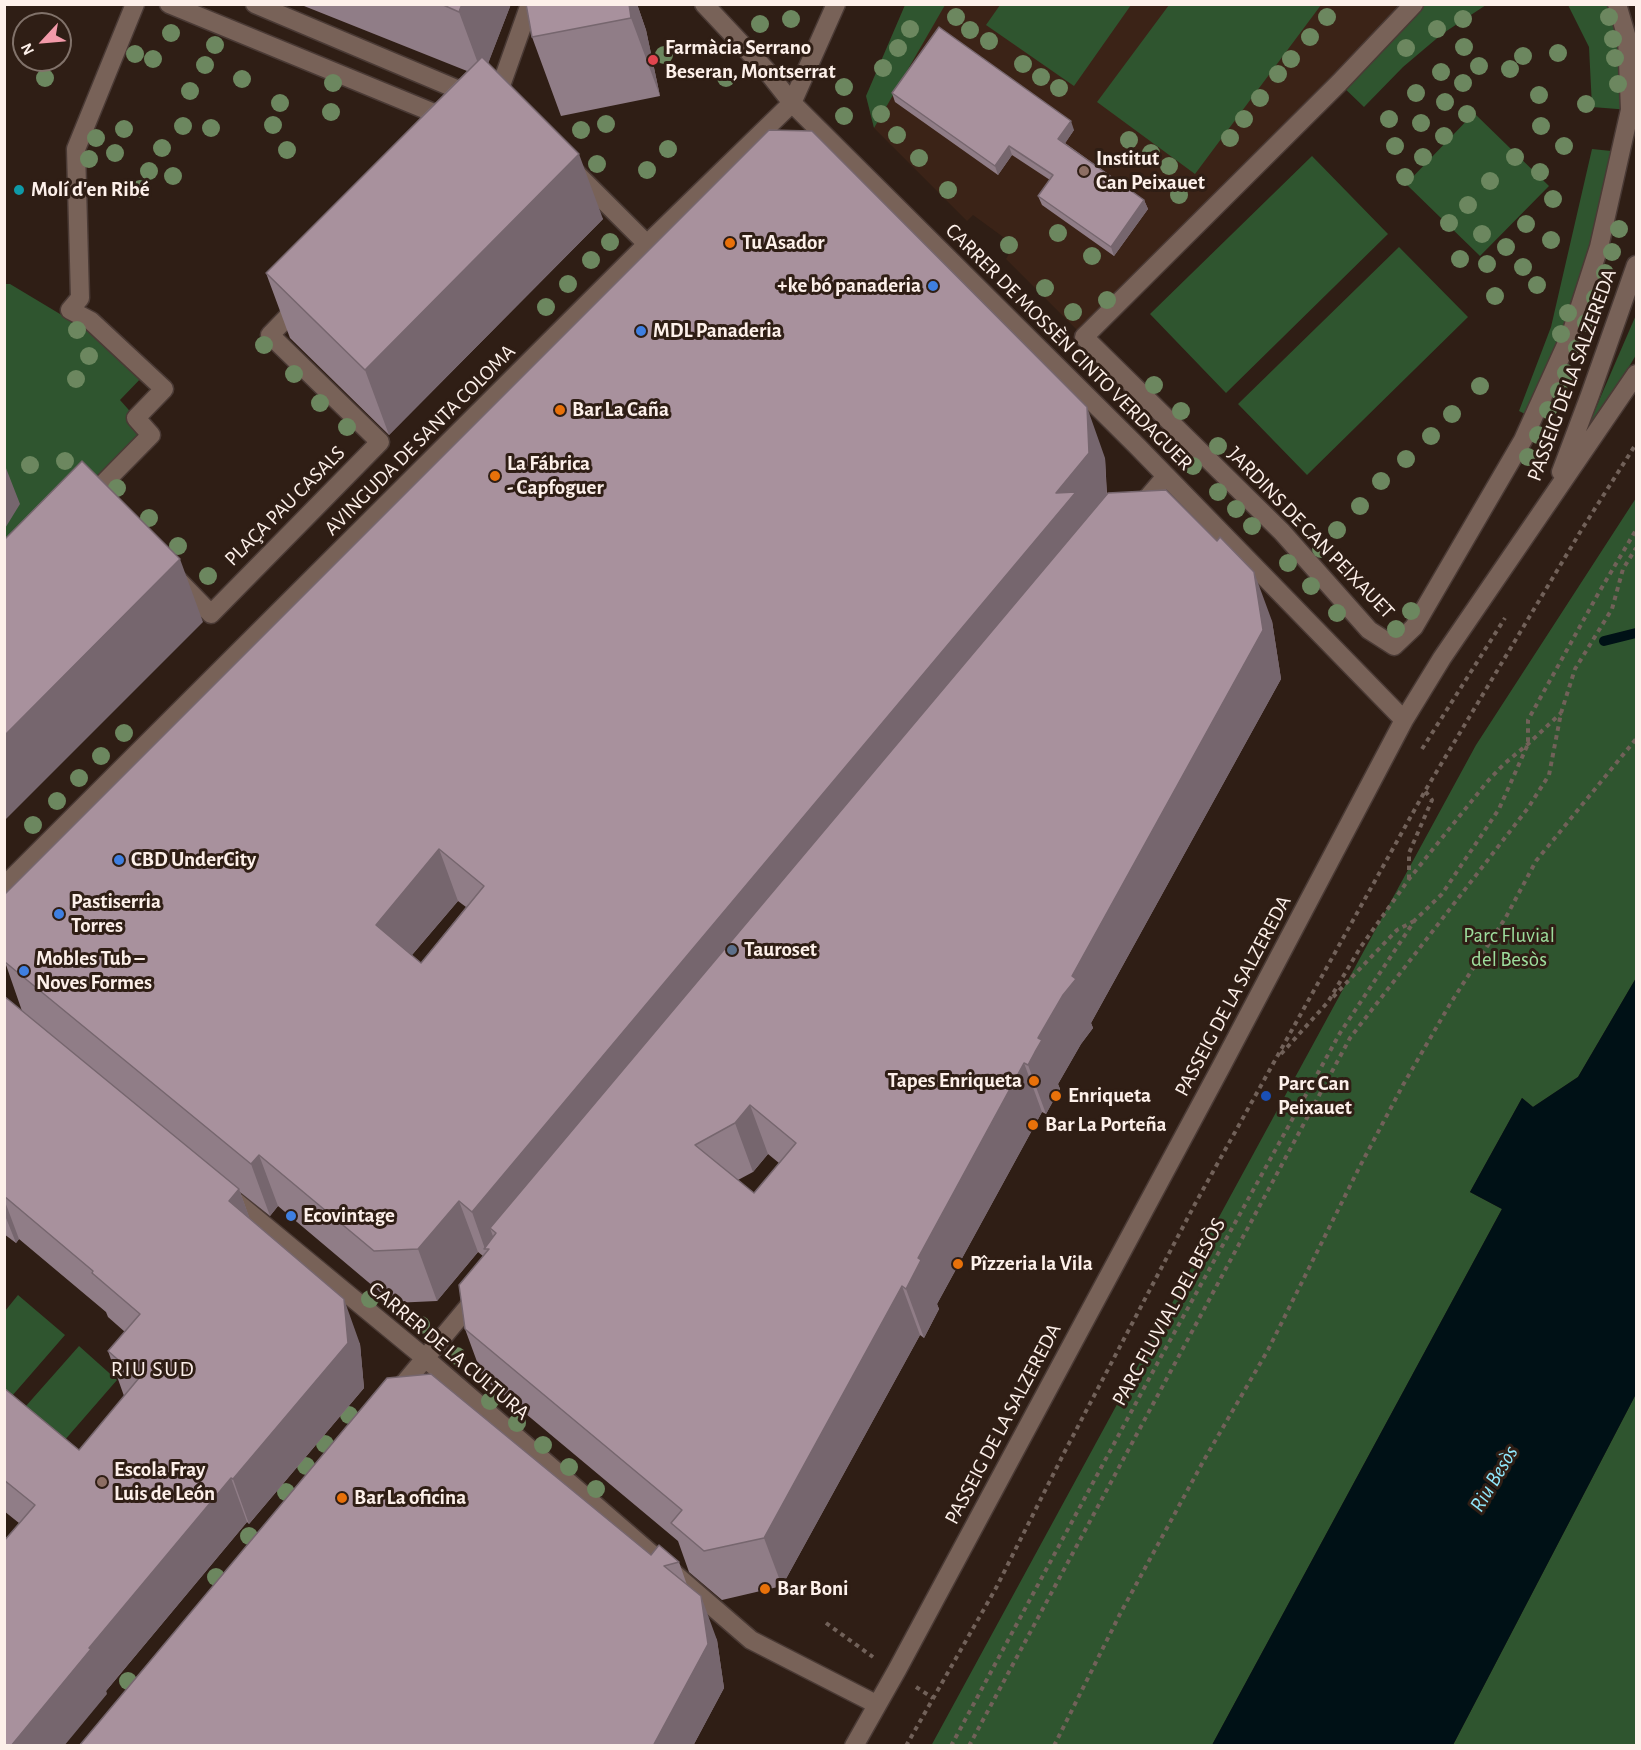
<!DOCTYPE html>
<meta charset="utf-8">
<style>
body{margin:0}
#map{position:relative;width:1641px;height:1750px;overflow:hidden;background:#2f1e15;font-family:"Alegreya Sans",sans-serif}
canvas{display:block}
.frame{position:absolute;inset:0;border:6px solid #fdf0ea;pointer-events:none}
.north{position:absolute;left:12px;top:12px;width:60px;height:60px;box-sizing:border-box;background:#2f1e15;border:2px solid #81726a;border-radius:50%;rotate:244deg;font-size:16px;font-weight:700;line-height:24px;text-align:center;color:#fdf0ea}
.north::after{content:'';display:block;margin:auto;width:21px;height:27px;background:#f39aa9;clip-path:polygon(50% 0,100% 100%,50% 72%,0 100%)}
</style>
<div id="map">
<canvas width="1641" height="1750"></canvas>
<div class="frame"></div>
<div class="north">N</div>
</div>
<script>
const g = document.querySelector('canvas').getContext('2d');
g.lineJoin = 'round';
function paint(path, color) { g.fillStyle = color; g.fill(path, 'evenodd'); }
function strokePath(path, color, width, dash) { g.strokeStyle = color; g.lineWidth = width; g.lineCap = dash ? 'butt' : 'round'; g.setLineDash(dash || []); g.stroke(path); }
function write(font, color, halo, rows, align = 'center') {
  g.font = font + ' "Alegreya Sans",sans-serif'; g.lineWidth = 6; g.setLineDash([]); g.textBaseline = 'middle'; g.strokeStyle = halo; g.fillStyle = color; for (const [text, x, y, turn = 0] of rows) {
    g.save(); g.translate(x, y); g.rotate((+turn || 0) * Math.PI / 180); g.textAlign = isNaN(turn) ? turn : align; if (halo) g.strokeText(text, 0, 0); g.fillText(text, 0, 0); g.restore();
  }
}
const built = new Path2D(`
 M905,5H1414L1084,337L1006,259L1014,245L973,215L967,221L874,128L866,96Z`);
const green = new Path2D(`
 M905,5H945L874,128L866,96Z
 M1000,5V4L1131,5L1074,86L986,25Z
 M1169,5H1321L1195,174L1097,102Z
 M1414,5H1486L1442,34L1403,67L1364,107L1339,83Z
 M1568,5H1617L1630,110L1592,107L1589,47Z
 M1474,113L1549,186L1480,256L1406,184Z
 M1592,149L1621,152L1599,247L1533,418L1519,411L1551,327Z
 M1312,156L1388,234L1226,393L1150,314Z
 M1399,247L1468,317L1307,475L1238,404Z
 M4,284H10L65,317L70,310L146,373L120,400L151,435L5,581Z
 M1636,315V355L1595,424L1591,419Z
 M1636,498V978L1578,1077L1533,1107L1522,1098L1470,1192L1502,1209L1212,1745L931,1746L1476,745Z
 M18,1295L65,1335L5,1404V1311Z
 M79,1346L117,1380L57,1449L18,1415Z
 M1636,1394V1745H1453Z`);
const water = new Path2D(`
 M1636,978V1394L1453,1745H1212L1502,1209L1470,1192L1522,1098L1533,1107L1578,1077Z`);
const stream = new Path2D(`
 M1604,641L1636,633`);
const path = new Path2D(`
 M1422,749L1505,618
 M1409,879V853L1432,800L1425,791
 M1333,997L1397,930L1414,921
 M1281,1054L1328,1002L1360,948L1409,879L1487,782L1504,764L1528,744L1561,713
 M826,1623L873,1657
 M916,1687L933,1698
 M906,1746L996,1588L1065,1451L1195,1204L1425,791L1582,529L1636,444
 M951,1746L1157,1364L1340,1033L1415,920L1442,894L1499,809L1528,744V720L1598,594L1636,530
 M969,1746L1350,1038L1528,808L1549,775L1561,713L1575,669L1612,609L1623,569L1636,548
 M1054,1746L1120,1614L1204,1460L1268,1350L1359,1168L1403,1085L1450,1004L1506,917L1536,861L1636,739`);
const minor = new Path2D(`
 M169,4L451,120
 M255,4L473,96
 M704,4L766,70L792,103L1137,446L1404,720
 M1414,4L1339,83L1084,337L1282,532L1369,630L1394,646L1414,627L1523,440L1571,334L1599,247L1630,110L1627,38L1617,4
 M498,94L530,4
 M576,173L647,244
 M1561,472L1590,395L1636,265
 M96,499L92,495L151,435L136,418L164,389L91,321L70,310L80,298L76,149L135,4
 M1138,509L1166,476
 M178,580L211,614L380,442L270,335L300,304
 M4,886L647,244L792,103L836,4
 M229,1196L425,1358L751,1640L876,1704
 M396,1393L478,1295
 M854,1746L897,1670L1221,1067L1404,720L1442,658L1636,374`);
const trees = [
 [956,17],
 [1327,17],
 [1609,17],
 [791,19],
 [1463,19],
 [760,24],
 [910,29],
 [1437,29],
 [970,30],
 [171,33],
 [1310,37],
 [1613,39],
 [989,41],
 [215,45],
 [1464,47],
 [898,48],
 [1406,48],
 [1558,53],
 [135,54],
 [664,55],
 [1523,56],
 [1615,58],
 [153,59],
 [1291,59],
 [1023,64],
 [205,65],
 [1479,66],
 [883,68],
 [1510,69],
 [1441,72],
 [1278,74],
 [1041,77],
 [45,78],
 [726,78],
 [242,79],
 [333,83],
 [1463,83],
 [1618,84],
 [844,87],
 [1059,88],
 [190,91],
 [1416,93],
 [1539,95],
 [1260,98],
 [1445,102],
 [280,103],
 [1586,104],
 [331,112],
 [881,114],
 [1467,114],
 [844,116],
 [1244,119],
 [1389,119],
 [1421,123],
 [606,124],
 [273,125],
 [183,126],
 [1541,126],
 [211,128],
 [124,129],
 [581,130],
 [897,135],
 [1444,136],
 [96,138],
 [1230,138],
 [1129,140],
 [1395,146],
 [1564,146],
 [162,148],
 [668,149],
 [287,150],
 [115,153],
 [1151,153],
 [1423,157],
 [1515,157],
 [919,158],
 [89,159],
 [597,164],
 [1169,166],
 [647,170],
 [149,171],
 [1540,172],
 [173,176],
 [1405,177],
 [1490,181],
 [140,189],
 [948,190],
 [1179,195],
 [1553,199],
 [1468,205],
 [1449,223],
 [1526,224],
 [1619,229],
 [1058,233],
 [1482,234],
 [1551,240],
 [610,242],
 [1009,245],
 [1506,247],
 [1612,252],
 [1092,256],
 [1460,259],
 [591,260],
 [1487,264],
 [1523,267],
 [1605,273],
 [568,284],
 [1537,285],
 [1045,288],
 [1495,296],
 [1595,298],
 [1107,300],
 [546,307],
 [1073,312],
 [1568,313],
 [1586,323],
 [77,330],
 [1561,334],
 [264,345],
 [1577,348],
 [89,356],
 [1566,373],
 [294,374],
 [76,379],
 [1154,385],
 [1480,386],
 [1559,391],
 [320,403],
 [1548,410],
 [1181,411],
 [1452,414],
 [347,427],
 [1538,435],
 [1431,436],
 [1218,446],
 [1528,457],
 [1406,459],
 [65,461],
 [30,465],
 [1193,466],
 [1381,481],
 [117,488],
 [1218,492],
 [1360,506],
 [1236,509],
 [149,518],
 [1252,526],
 [1337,530],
 [178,546],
 [1321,549],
 [1288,563],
 [208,576],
 [1311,586],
 [1411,611],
 [1337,613],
 [1396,629],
 [124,733],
 [101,756],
 [79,778],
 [57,801],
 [33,825],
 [370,1299],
 [421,1325],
 [457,1356],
 [490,1401],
 [349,1415],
 [517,1423],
 [325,1444],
 [543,1445],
 [306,1466],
 [569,1467],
 [596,1489],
 [286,1492],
 [249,1536],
 [216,1577],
 [128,1681]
];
const wall = new Path2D(`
 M299,4H511L488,63L603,219L389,435L290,338L266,273L467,71Z
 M526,4H637L646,30L660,96L561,116L532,37Z
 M892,93L1074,130L1065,143L1144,200L1148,209L1114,256L1042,205L1038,196L1050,180L1012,155L998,175L895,102Z
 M1105,458L1107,494L1272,621L1281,679L1091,1023L1093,1028L1081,1044L1058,1084L1060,1089L1053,1101L1046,1114L1042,1112L937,1304L939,1309L924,1338L920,1335L782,1586L722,1600L689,1572L678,1541L483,1378L465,1329L483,1256L478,1252L437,1301L393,1303L278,1206L270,1216L240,1192L250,1220L360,1344L364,1388L249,1524L247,1522L106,1691L107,1694L19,1523L4,1511V1388L79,1450L124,1396L108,1351L125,1332L108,1317L106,1312L19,1239L16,1243L4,1234V996L22,1011L5,962ZM458,901L466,907L421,963L412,955ZM768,1154L779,1163L754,1193L738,1180L753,1172Z
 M651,1555L679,1562L687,1585L717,1640L724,1688L693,1746H79Z`);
const shadedWall = new Path2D(`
 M462,4H511L483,77L459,12Z
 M629,4H637L646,30L660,96L631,18Z
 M1071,121L1074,130L1062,148L1058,139Z
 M1009,146L1012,155L998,175L995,166Z
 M579,154L603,219L389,435L365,370Z
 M1144,200L1148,209L1114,256L1111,247Z
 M1087,407L1105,458L1107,504L496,1233L490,1228L499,1253L489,1249H485L472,1212L1056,493Z
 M4,463L20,504L4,530Z
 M180,559L203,622L4,821V736Z
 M1254,572L1272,621L1281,679L1091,1023L1093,1028L1081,1044L1058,1084L1060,1089L1046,1114L1028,1065L1038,1038L1072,976Z
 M439,849L458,901L394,976L376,925Z
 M1024,1063L1042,1112L937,1304L939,1309L924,1338L906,1289L918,1258Z
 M750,1105L768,1154L753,1172L735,1123Z
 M259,1155L278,1206L270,1216L251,1164Z
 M239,1189L255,1233L229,1201Z
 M4,1199L19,1239L16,1243L4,1213Z
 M459,1201L478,1252L437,1301L418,1249Z
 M902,1286L920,1335L782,1586L764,1538Z
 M344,1299L360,1344L364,1388L249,1524L233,1479Z
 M231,1478L247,1522L106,1691L107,1694L64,1746H10L89,1648Z
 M701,1596L717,1640L724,1688L693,1746H653Z`);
const building = new Path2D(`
 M441,4H462L459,12Z
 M526,4H629L631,18L532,37Z
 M939,27L1071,121L1058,139L1144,200L1111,247L1038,196L1053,175L1009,146L995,166L892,93Z
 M482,57L579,154L365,370L266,273Z
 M769,130L812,131L1087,407L1089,453L1056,493L1076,492L472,1212L459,1201L418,1249L374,1251L259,1155L251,1164L5,962L4,895ZM439,849L484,886L421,963L376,925Z
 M82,461L180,559L4,736V540Z
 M1166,490L1217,541L1220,537L1254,572L1263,630L1072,976L1076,979L1063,995L1038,1038L1042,1040L1035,1052L1028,1065L1024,1063L918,1258L921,1260L906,1289L902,1286L764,1538L704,1551L671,1523L682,1510L465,1329L459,1285L489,1249H484L496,1233L490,1228L1108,493ZM750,1105L796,1143L754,1193L695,1145L735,1123Z
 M4,996L239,1189L229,1201L344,1299L348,1343L233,1479L231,1478L89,1648L91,1649L11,1746H4V1541L35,1505L4,1480V1388L79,1450L139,1378L108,1351L140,1314L92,1273L93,1271L4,1196Z
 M431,1374L651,1555L659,1545L679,1562L664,1566L701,1596L708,1644L653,1746H79L387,1378Z`);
const markers = [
 [653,60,6,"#e0444e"],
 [1084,171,6,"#8d6e63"],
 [19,190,6,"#0f9aa8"],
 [730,243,6,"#e8710a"],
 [933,286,6,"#3f7fe0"],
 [641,331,6,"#3f7fe0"],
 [560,410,6,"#e8710a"],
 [495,476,6,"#e8710a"],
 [119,860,6,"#3f7fe0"],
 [59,914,6,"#3f7fe0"],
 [732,950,6,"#5c6f8a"],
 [24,971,6,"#3f7fe0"],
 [1034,1081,6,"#e8710a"],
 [1056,1096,6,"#e8710a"],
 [1266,1096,6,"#1a4fb4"],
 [1033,1125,6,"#e8710a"],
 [291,1216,6,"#3f7fe0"],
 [958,1264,6,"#e8710a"],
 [102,1482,6,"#8d6e63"],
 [342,1498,6,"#e8710a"],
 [765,1589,6,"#e8710a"]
];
const poiNames = [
 ["Farmàcia Serrano",665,48],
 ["Beseran, Montserrat",665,72],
 ["Institut",1096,159],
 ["Can Peixauet",1096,183],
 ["Molí d'en Ribé",31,190],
 ["Tu Asador",742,243],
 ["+ke bó panaderia",921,286,"right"],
 ["MDL Panaderia",653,331],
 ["Bar La Caña",572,410],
 ["La Fábrica",507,464],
 ["- Capfoguer",507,488],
 ["CBD UnderCity",131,860],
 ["Pastiserria",71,902],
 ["Torres",71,926],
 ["Tauroset",744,950],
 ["Mobles Tub –",36,959],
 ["Noves Formes",36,983],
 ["Tapes Enriqueta",1022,1081,"right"],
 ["Parc Can",1278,1084],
 ["Peixauet",1278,1108],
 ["Enriqueta",1068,1096],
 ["Bar La Porteña",1045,1125],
 ["Ecovintage",303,1216],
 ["Pîzzeria la Vila",970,1264],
 ["Escola Fray",114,1470],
 ["Luis de León",114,1494],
 ["Bar La oficina",354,1498],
 ["Bar Boni",777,1589]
];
const streetNames = [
 ["CARRER DE MOSSÈN CINTO VERDAGUER",1069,347,45],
 ["PASSEIG DE LA SALZEREDA",1572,375,-70],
 ["AVINGUDA DE SANTA COLOMA",420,440,-45],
 ["PLAÇA PAU CASALS",285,506,-45],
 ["JARDINS DE CAN PEIXAUET",1311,533,46],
 ["PASSEIG DE LA SALZEREDA",1233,996,-62],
 ["PARC FLUVIAL DEL BESÒS",1169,1312,-61],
 ["CARRER DE LA CULTURA",449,1351,40],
 ["PASSEIG DE LA SALZEREDA",1003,1424,-62]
];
const parkNames = [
 ["Parc Fluvial",1509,936],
 ["del Besòs",1509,960]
];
const neighbourhoodNames = [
 ["RIU SUD",153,1369]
];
const waterNames = [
 ["Riu Besòs",1494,1479,-59]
];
paint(built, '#3b2317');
paint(green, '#2f552f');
paint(water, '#001116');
strokePath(stream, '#001116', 10);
strokePath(minor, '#4a3a35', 21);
strokePath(path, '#716159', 4, [4.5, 4.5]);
strokePath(minor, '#786258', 18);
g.fillStyle = '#6c875f';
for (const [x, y] of trees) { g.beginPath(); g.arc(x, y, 9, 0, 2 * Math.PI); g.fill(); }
paint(wall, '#907d87');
paint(shadedWall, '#76666e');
paint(building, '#a8919d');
strokePath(building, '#76666e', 1.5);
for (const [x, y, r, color] of markers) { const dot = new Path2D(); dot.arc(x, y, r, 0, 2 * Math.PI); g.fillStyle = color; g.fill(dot); strokePath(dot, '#2f1e15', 2); }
write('bold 21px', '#fdf0ea', '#2f1e15', poiNames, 'left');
write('21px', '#fdf0ea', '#2f1e15', streetNames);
write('21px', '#9ddd9c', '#2f1e15', parkNames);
g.letterSpacing = '1.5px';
write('22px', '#fdf0ea', '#2f1e15', neighbourhoodNames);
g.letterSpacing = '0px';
write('italic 22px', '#90e6fa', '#2f1e15', waterNames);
</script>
